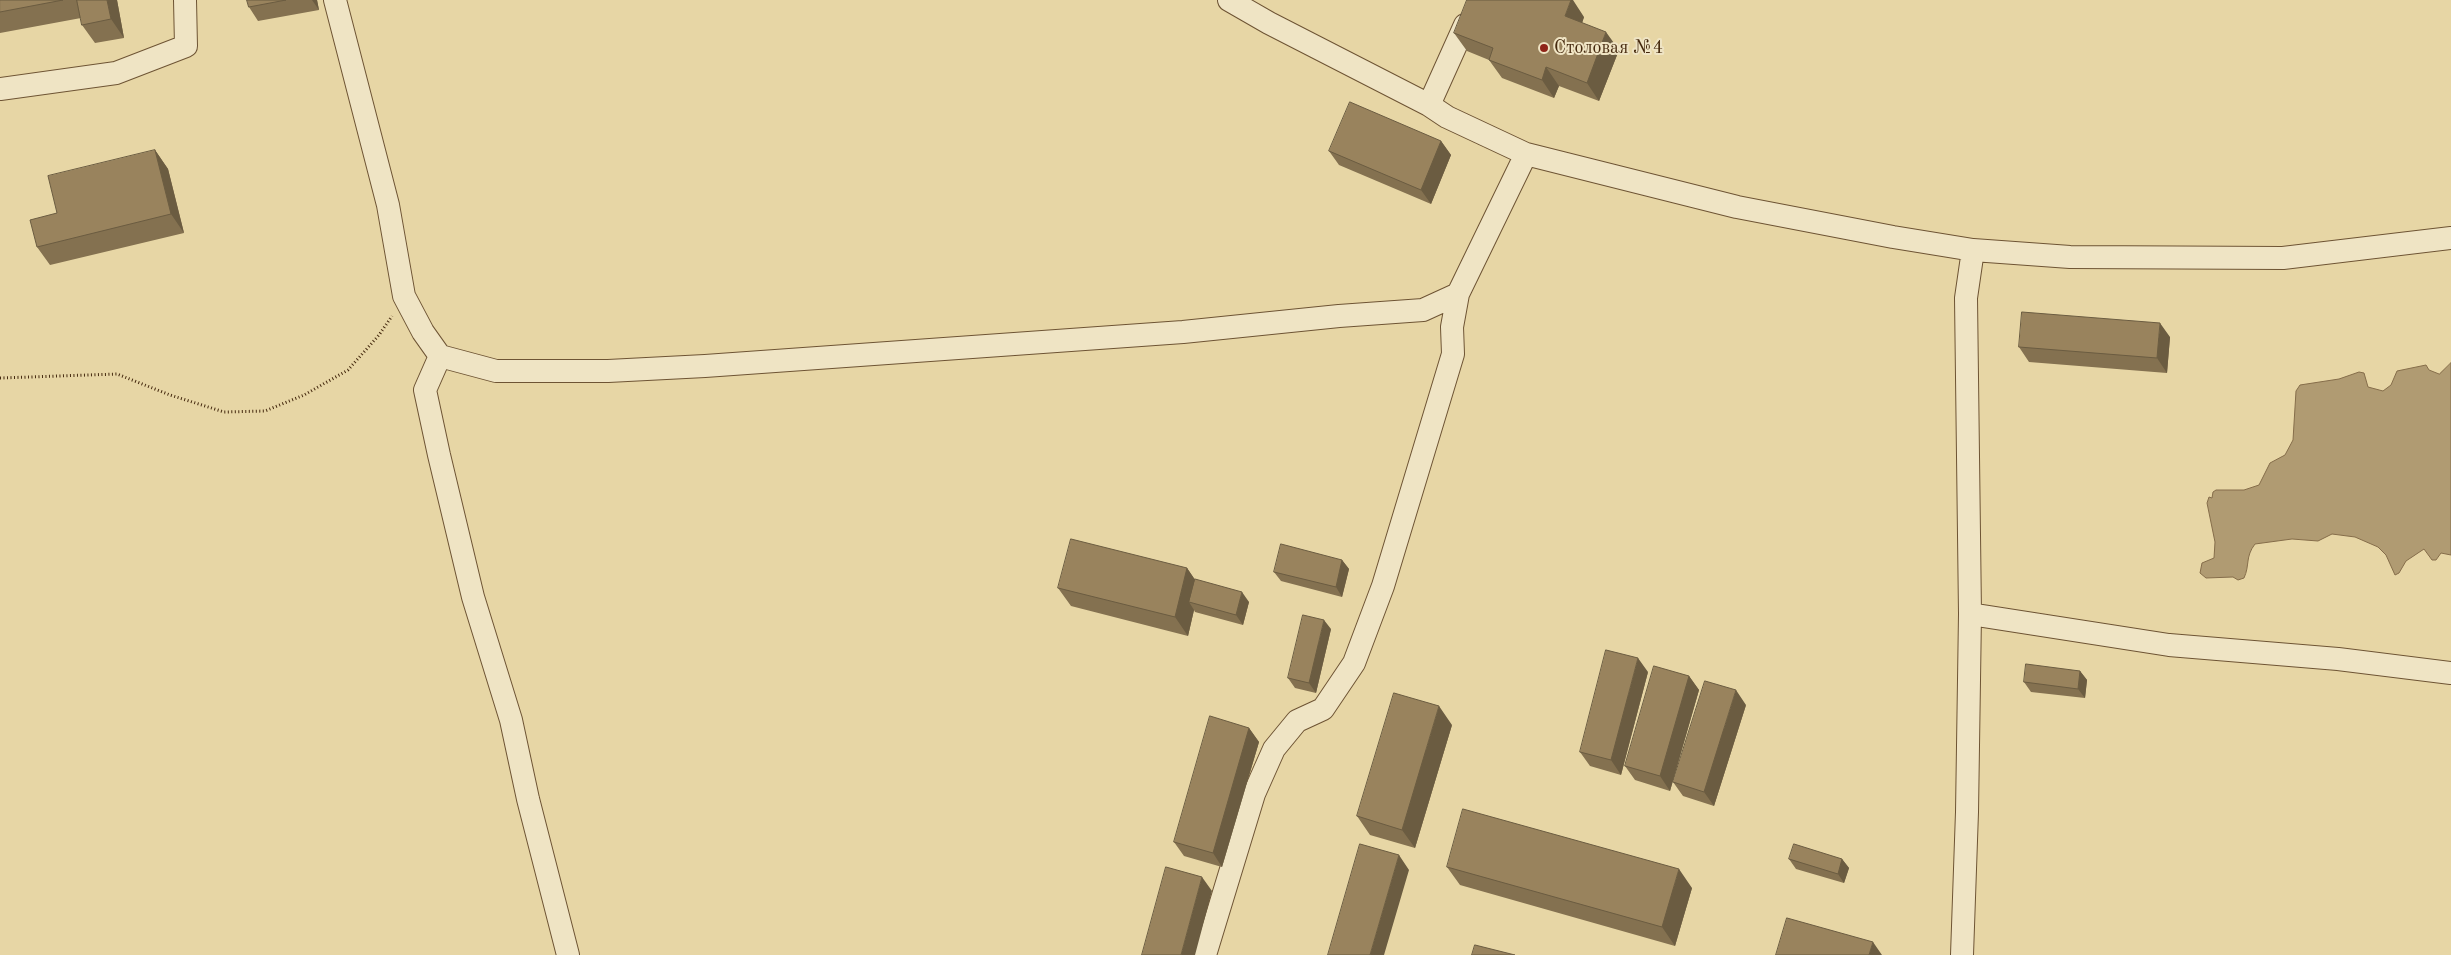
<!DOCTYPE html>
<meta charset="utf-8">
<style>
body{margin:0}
canvas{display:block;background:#e7d6a5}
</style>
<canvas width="2451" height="955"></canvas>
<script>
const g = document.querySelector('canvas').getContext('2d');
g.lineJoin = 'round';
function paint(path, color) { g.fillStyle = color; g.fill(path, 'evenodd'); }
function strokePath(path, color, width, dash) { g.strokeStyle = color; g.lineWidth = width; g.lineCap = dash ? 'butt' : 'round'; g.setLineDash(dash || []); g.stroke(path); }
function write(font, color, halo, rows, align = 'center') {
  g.font = font + ' "Old Standard TT",serif'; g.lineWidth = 4; g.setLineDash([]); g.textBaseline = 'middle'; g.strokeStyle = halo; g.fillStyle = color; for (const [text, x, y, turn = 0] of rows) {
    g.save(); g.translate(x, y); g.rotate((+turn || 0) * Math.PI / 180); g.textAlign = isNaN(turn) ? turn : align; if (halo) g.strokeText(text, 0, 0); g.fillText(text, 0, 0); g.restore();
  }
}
const water = new Path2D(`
 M2451,363V555L2441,553L2436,560H2432L2424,549L2406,561L2399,573L2395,575L2386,555L2378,547L2355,537L2332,534L2318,541L2292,539L2255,544C2245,557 2250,565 2244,578L2238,580L2233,577L2206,578L2200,573L2202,563L2214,558L2215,542L2207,503L2209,497L2212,498L2213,492L2216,490H2244L2259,485L2270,463L2285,455L2293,440L2296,391L2300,385L2339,379L2359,372L2364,373L2368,387L2383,391L2391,385L2397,371L2426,365L2429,370L2439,374Z`);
const path = new Path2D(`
 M0,378L117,374L170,395L224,412L265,411L304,395L348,370L379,335L392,316`);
const street = new Path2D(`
 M335,0L388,205L404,296L423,332L440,356L496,371H608L705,366L1183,332L1339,316L1423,310L1458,294
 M1229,0L1269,23L1429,105L1447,117L1526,154L1737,207L1893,237L1973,250L1966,298L1970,614L1967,812L1962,955
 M0,89L116,73L186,46L185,0
 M1429,105L1465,25
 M1973,250L2070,257L2283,258L2451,238
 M440,356L425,390L439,455L473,597L511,720L528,799L568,955
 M1970,614L2169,645L2338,659L2451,673
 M1205,955L1254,794L1274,749L1297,721L1323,709L1354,663L1383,586L1453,354L1452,327L1458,294L1526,154`);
const wall = new Path2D(`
 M0,0H117L124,38L95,43L82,25L81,18L0,33Z
 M247,0H317L319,10L258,21L249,7Z
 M1584,17L1582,23L1619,50L1599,101L1559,86L1554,98L1502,78L1489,60L1467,51L1454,33Z
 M1441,141L1451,155L1431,204L1339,165L1329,151Z
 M155,150L168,169L184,233L50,265L37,247L57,213Z
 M2170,337L2167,373L2029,362L2019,347Z
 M1342,560L1349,569L1342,597L1281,581L1274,572Z
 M1187,568L1195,580L1249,602L1243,625L1195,612L1194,610L1188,636L1071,606L1058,588Z
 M1331,629L1316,693L1295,688L1288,678Z
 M2080,671L2087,680L2085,698L2031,692L2024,682Z
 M1648,672L1621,775L1590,766L1580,752Z
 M1689,676L1699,690L1670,791L1635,780L1625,766Z
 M1746,705L1714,806L1683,796L1673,782Z
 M1452,725L1415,848L1370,835L1357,816Z
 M1249,728L1259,742L1222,867L1184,856L1174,842Z
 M1789,859H1842L1849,868L1844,883L1796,869Z
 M1447,867L1692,888L1675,946L1460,885Z`);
const shadedWall = new Path2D(`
 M107,0H117L124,38L111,19Z
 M312,0H317L319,10Z
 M1571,0H1573L1584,17L1578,35L1565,16Z
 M1606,32L1619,50L1599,101L1587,83Z
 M1546,67L1559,86L1554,98L1542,80Z
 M1441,141L1451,155L1431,204L1421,190Z
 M155,150L168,169L184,233L171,214Z
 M2160,323L2170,337L2167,373L2157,358Z
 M1342,560L1349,569L1342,597L1336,587Z
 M1187,568L1200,587L1189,602L1194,610L1188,636L1175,617Z
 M1242,592L1249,602L1243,625L1236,615Z
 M1324,620L1331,629L1316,693L1309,683Z
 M1638,658L1648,672L1621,775L1611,760Z
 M2080,671L2087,680L2085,698L2078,689Z
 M1689,676L1699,690L1670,791L1660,776Z
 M1736,690L1746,705L1714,806L1704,792Z
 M1439,706L1452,725L1415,848L1402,830Z
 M1249,728L1259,742L1222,867L1213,853Z
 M1399,855L1409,870L1384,955H1370Z
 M1842,859L1849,868L1844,883L1838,874Z
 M1679,869L1692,888L1675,946L1662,927Z
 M1202,877L1212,891L1195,955H1181Z
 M1873,942L1882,955H1869Z`);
const building = new Path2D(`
 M0,0H63L0,12Z
 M77,0H107L111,19L82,25Z
 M247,0H286L249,7Z
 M1467,0H1571L1565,16L1606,32L1587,83L1546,67L1542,80L1489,60L1493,48L1454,33Z
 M1350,102L1441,141L1421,190L1329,151Z
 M155,150L171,214L37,247L30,220L57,213L48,176Z
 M2022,312L2160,323L2157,358L2019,347Z
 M1071,539L1187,568L1175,617L1058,588Z
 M1281,544L1342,560L1336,587L1274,572Z
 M1195,579L1242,592L1236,615L1189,602Z
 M1303,615L1324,620L1309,683L1288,678Z
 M1606,650L1638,658L1611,760L1580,752Z
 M2026,664L2080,671L2078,689L2024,682Z
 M1654,666L1689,676L1660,776L1625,766Z
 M1705,681L1736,690L1704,792L1673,782Z
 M1394,693L1439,706L1402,830L1357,816Z
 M1210,716L1249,728L1213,853L1174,842Z
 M1463,809L1679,869L1662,927L1447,867Z
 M1360,844L1399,855L1370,955H1328Z
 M1794,844L1842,859L1838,874L1789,859Z
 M1166,867L1202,877L1181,955H1142Z
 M1787,918L1873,942L1869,955H1776Z
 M1475,945L1515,955H1472Z`);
const markers = [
 [1544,48,5,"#8f2418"]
];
const poiNames = [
 ["Столовая №4",1554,48]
];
paint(water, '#b09b72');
strokePath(water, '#856d4a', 1);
strokePath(street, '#6e5434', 24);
strokePath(path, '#45290e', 3, [1, 2.5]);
strokePath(street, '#efe4c4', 22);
paint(wall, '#847150');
paint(shadedWall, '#6b5c41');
paint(building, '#99835d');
strokePath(building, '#6b5c41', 1);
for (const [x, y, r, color] of markers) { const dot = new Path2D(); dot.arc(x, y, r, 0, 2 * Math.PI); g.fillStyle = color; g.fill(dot); strokePath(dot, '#efe4c4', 2); }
write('18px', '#45290e', '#efe4c4', poiNames, 'left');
</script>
